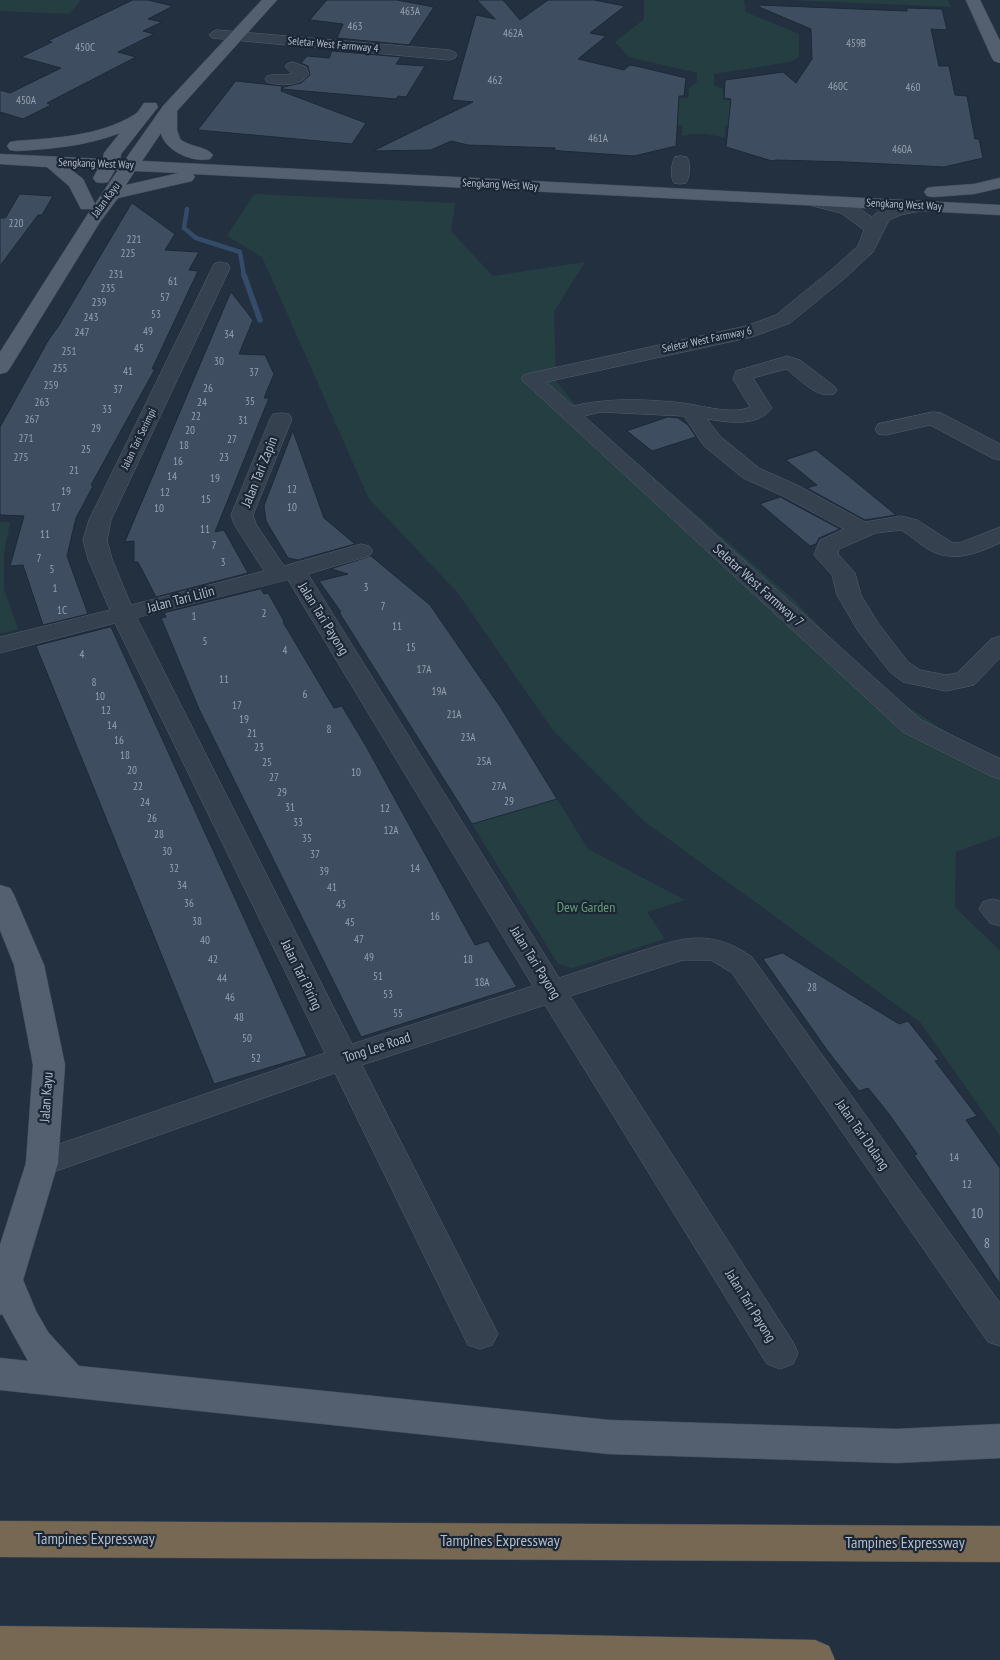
<!DOCTYPE html>
<style>
body{margin:0}
canvas{display:block;background:#223040}
</style>
<canvas width="1000" height="1660"></canvas>
<script>
const g = document.querySelector('canvas').getContext('2d');
g.lineJoin = 'round';
function paint(path, color) { g.fillStyle = color; g.fill(path, 'evenodd'); }
function strokePath(path, color, width, dash) { g.strokeStyle = color; g.lineWidth = width; g.lineCap = dash ? 'butt' : 'round'; g.setLineDash(dash || []); g.stroke(path); }
function write(font, color, halo, rows, align = 'center') {
  g.font = font + ' "PT Sans Narrow",sans-serif'; g.lineWidth = 4.5; g.setLineDash([]); g.textBaseline = 'middle'; g.strokeStyle = halo; g.fillStyle = color; for (const [text, x, y, turn = 0] of rows) {
    g.save(); g.translate(x, y); g.rotate((+turn || 0) * Math.PI / 180); g.textAlign = isNaN(turn) ? turn : align; if (halo) g.strokeText(text, 0, 0); g.fillText(text, 0, 0); g.restore();
  }
}
const green = new Path2D(`
 M0,0H81L70,14L0,11Z
 M644,0H744L746,12L799,34V57L790,62L714,74V85L723,89V100L843,104L809,129L725,126V138C711,134 696,132 682,136V125L562,120L574,94L688,98L689,88L697,82V73L629,57L615,42L644,19Z
 M788,0H948L951,7L931,6Z
 M254,194L455,203L451,231L493,276L585,262L554,312L556,381L586,418L793,599L872,680L895,698L960,741L1000,757V836L956,852L955,907L1000,951V1136L920,1022L645,822L552,729L457,592L369,499L262,257L227,236Z
 M0,522H10L4,554V589L18,629L0,634Z
 M557,799L588,849L685,900L647,912L665,939L573,968L558,964L472,824Z`);
const streamFar1 = new Path2D(`
 M187,209L184,228L196,238L240,252L244,276`);
const stream = new Path2D(`
 M244,275L260,320`);
const building = new Path2D(`
 M133,0H148L173,6L148,19L162,22L143,31L154,34L118,52L136,57L47,103L51,105L23,119L0,112V90L10,93L61,68L21,57L52,42L48,41Z
 M327,0H397L434,7L409,45L337,38L343,24L310,20Z
 M477,0H503L520,20L548,0H594L625,6L590,33L606,36L578,59L624,70L630,65L636,66L686,78L684,96H679L676,146L634,156L561,151L554,150L555,148L468,145L451,141L431,150L373,151L473,102L452,100L476,15L495,19Z
 M759,5L907,11V8L942,9L947,30L931,29L939,66H949L955,95L967,96L975,139H979L983,158L944,167L847,162L776,160L772,161L726,147L731,99L724,98L725,80L783,72L796,83L812,59L811,29L759,7Z
 M332,51L401,57L396,64L425,66L406,97L398,96L396,99L282,89L284,87L301,83L310,75L308,66L301,63L307,56L329,58Z
 M236,81L282,86L281,91L366,123L352,144L198,130Z
 M20,194L53,196L42,215H38L0,266V218H5Z
 M132,203L175,234L165,250L199,252L189,270L198,271L152,369H155L91,485L93,486L76,518L67,556L88,614L43,625L23,565L10,566L24,516L0,515V427L49,339L58,327Z
 M231,292L253,320L239,354L265,355L274,374L264,398H269L215,532L224,530L248,573L156,597L138,562H134V541L125,542Z
 M668,417L678,418L688,425L696,437L652,451L627,431Z
 M293,431L324,518L355,544L298,560L288,558L266,521L264,506Z
 M816,450L851,478L896,515L865,520L807,488L817,485L786,460Z
 M781,497L782,498L840,529L819,538L816,544L810,546L760,504Z
 M371,556L430,605L501,708L557,799L472,824L339,612H341L319,581L348,574L331,569Z
 M261,589L264,594L268,593L284,621L283,622L334,708L342,706L367,748L475,945L488,941L517,987L361,1037L199,709L161,618L166,617L164,613Z
 M111,627L228,883L307,1056L214,1084L36,646Z
 M783,953L899,1024L908,1021L939,1060L935,1061L977,1116L966,1120L1000,1168V1284L914,1155L917,1154L889,1114L868,1088L859,1091L827,1050L763,959Z`);
const minor = new Path2D(`
 M217,30L449,50L455,52L457,55L455,58L449,60L212,38L209,35L212,32Z
 M293,62L306,67L309,74C300,87 280,86 267,82L265,79L267,76C276,73 284,77 292,73L285,67L287,64Z
 M681,156L687,157C691,163 690,177 686,183L680,184L674,183C670,177 671,163 675,157Z
 M815,196L854,205L872,217C881,205 910,199 924,202L927,206L924,210L901,215L889,220L873,252L844,279L790,323L752,337L546,382L573,406C607,398 639,399 673,402C694,403 731,416 750,407L733,379L736,371L787,356L800,360L834,386L837,390L834,394C816,399 800,379 786,369L753,378L772,408C757,428 728,422 707,419L720,436L759,468L799,486L865,522L901,516L917,520L953,543L962,542L1000,527V543C976,554 951,564 926,548C917,542 910,535 901,530L876,533L839,549L838,554L855,573L861,595L878,623L908,662L920,670L946,675L957,673L991,639L1000,636V658L974,685L965,687L946,691L903,682L890,672L858,631L837,595L832,575L814,555L820,540L844,529L783,496L743,478L704,446L684,416L601,412L584,416L921,720L1000,759V779L991,776L903,732L521,379L524,375L531,373L746,326L776,315L830,271L858,246L864,230L841,213L809,205L806,201L809,197Z
 M221,262L228,264L230,268L111,520L107,540L112,559L131,605L264,571L234,524L231,515L270,419L273,414L281,413L289,414L292,419L253,515L256,524L284,566L361,544L369,546L373,551L369,556L308,574L559,978C583,970 608,962 632,954C679,939 708,926 752,957L1000,1303V1346L988,1342L732,973L711,960H683L570,996L793,1342L798,1353L793,1364L780,1369L767,1364L545,1005L362,1065L498,1334L492,1345L480,1349L468,1345L335,1073L42,1176L30,1172L26,1163L30,1154L325,1053L115,623L0,653V637L110,610L88,559L83,540L89,520L212,268L214,264ZM288,580L533,986L352,1044L137,618Z
 M933,412L941,413L1000,444V460L992,458L930,425L886,435L878,434L875,429L878,424Z
 M993,899L1000,901V926L990,923L979,909L983,902Z`);
const major = new Path2D(`
 M262,0H277L177,111V130L180,139C189,147 206,146 213,155L210,159C193,163 165,151 161,133L142,161L1000,205V215L193,174L195,177L192,181L118,198L100,222L10,368L7,372L0,374V352L91,209H81L69,186L47,167L0,164V154L103,159L104,153L120,133C86,146 51,149 16,151L10,150L7,146L10,142L16,141C56,138 99,136 134,115C138,113 141,107 144,103H156L158,107L121,154L120,160H125L163,106ZM69,168L98,169L93,178L96,182L102,183L108,182L115,170H118L95,204L83,179ZM135,171L179,173L126,185Z
 M966,0H980L1000,41V63L994,61L992,58Z
 M1000,178V188L974,194L933,197L927,196L924,192L927,188L933,187L974,184Z
 M0,885L10,888L14,895L44,965L65,1065L58,1163L23,1280L36,1311L48,1332L79,1366L609,1420L896,1429L1000,1424V1458L896,1463L609,1454L0,1390V1358L28,1361L2,1314L0,1315V1245L26,1163L33,1065L14,965L0,930Z`);
const highway = new Path2D(`
 M0,1521L1000,1526V1562L0,1557Z
 M0,1626L325,1630L815,1640L829,1646L835,1660H0Z`);
const numberNames = [
 ["463A",410,12],
 ["463",355,27],
 ["462A",513,34],
 ["459B",856,44],
 ["450C",85,48],
 ["462",495,81],
 ["460C",838,87],
 ["460",913,88],
 ["450A",26,101],
 ["461A",598,139],
 ["460A",902,150],
 ["220",16,224],
 ["221",134,240],
 ["225",128,254],
 ["231",116,275],
 ["61",173,282],
 ["235",108,289],
 ["57",165,298],
 ["239",99,303],
 ["53",156,315],
 ["243",91,318],
 ["49",148,332],
 ["247",82,333],
 ["34",229,335],
 ["45",139,349],
 ["251",69,352],
 ["30",219,362],
 ["255",60,369],
 ["41",128,372],
 ["37",254,373],
 ["259",51,386],
 ["26",208,389],
 ["37",118,390],
 ["35",250,402],
 ["263",42,403],
 ["24",202,403],
 ["33",107,410],
 ["22",196,417],
 ["267",32,420],
 ["31",243,421],
 ["29",96,429],
 ["20",190,431],
 ["271",26,439],
 ["27",232,440],
 ["18",184,446],
 ["25",86,450],
 ["275",21,458],
 ["23",224,458],
 ["16",178,462],
 ["21",74,471],
 ["14",172,477],
 ["19",215,479],
 ["12",292,490],
 ["19",66,492],
 ["12",165,493],
 ["15",206,500],
 ["17",56,508],
 ["10",292,508],
 ["10",159,509],
 ["11",205,530],
 ["11",45,535],
 ["7",214,546],
 ["7",39,559],
 ["3",223,563],
 ["5",52,570],
 ["3",366,588],
 ["1",55,589],
 ["7",383,607],
 ["1C",62,611],
 ["2",264,614],
 ["1",194,617],
 ["11",397,627],
 ["5",205,642],
 ["15",411,648],
 ["4",285,651],
 ["4",82,655],
 ["17A",424,670],
 ["11",224,680],
 ["8",94,683],
 ["19A",439,692],
 ["6",305,695],
 ["10",100,697],
 ["17",237,706],
 ["12",106,711],
 ["21A",454,715],
 ["19",244,720],
 ["14",112,726],
 ["8",329,730],
 ["21",252,734],
 ["23A",468,738],
 ["16",119,741],
 ["23",259,748],
 ["18",125,756],
 ["25A",484,762],
 ["25",267,763],
 ["20",132,771],
 ["10",356,773],
 ["27",274,778],
 ["22",138,787],
 ["27A",499,787],
 ["29",282,793],
 ["29",509,802],
 ["24",145,803],
 ["31",290,808],
 ["12",385,809],
 ["26",152,819],
 ["33",298,823],
 ["12A",391,831],
 ["28",159,835],
 ["35",307,839],
 ["30",167,852],
 ["37",315,855],
 ["32",174,869],
 ["14",415,869],
 ["39",324,872],
 ["34",182,886],
 ["41",332,888],
 ["36",189,904],
 ["43",341,905],
 ["16",435,917],
 ["38",197,922],
 ["45",350,923],
 ["47",359,940],
 ["40",205,941],
 ["49",369,958],
 ["42",213,960],
 ["18",468,960],
 ["51",378,977],
 ["44",222,979],
 ["18A",482,983],
 ["28",812,988],
 ["53",388,995],
 ["46",230,998],
 ["55",398,1014],
 ["48",239,1018],
 ["50",247,1039],
 ["52",256,1059],
 ["14",954,1158],
 ["12",967,1185]
];
const farStreetnames = [
 ["Seletar West Farmway 4",333,45,5],
 ["Sengkang West Way",96,164,2],
 ["Sengkang West Way",500,185,3],
 ["Jalan Kayu",106,200,-54],
 ["Sengkang West Way",904,205,3],
 ["Seletar West Farmway 6",707,340,-12],
 ["Jalan Tari Serimpi",139,439,-64]
];
const streetNames = [
 ["Jalan Tari Zapin",260,472,-68],
 ["Seletar West Farmway 7",758,586,42],
 ["Jalan Tari Lilin",181,600,-15],
 ["Jalan Tari Payong",323,619,58],
 ["Jalan Tari Payong",535,963,58],
 ["Jalan Tari Piring",301,975,64],
 ["Tong Lee Road",377,1048,-18],
 ["Jalan Kayu",47,1097,-86],
 ["Jalan Tari Dulang",862,1135,55],
 ["Jalan Tari Payong",750,1306,58]
];
const parkNames = [
 ["Dew Garden",586,908]
];
const nearNumbernames = [
 ["10",977,1214],
 ["8",987,1244]
];
const nearStreetnames = [
 ["Tampines Expressway",95,1539],
 ["Tampines Expressway",500,1541],
 ["Tampines Expressway",905,1543]
];
paint(green, '#243e41');
strokePath(streamFar1, '#344b69', 4.5);
strokePath(stream, '#344b69', 5.5);
paint(building, '#3e4e60');
strokePath(building, '#1d2837', 1);
strokePath(minor, '#545f6e', 1);
strokePath(major, '#434d5c', 1);
strokePath(highway, '#414c5b', 1);
paint(minor, '#364150');
paint(major, '#546070');
paint(highway, '#776853');
write('11px', '#96a0b0', null, numberNames);
write('11px', '#b3bccb', '#1b2635', farStreetnames);
write('14px', '#b3bccb', '#1b2635', streetNames);
write('14px', '#689e73', '#1b2635', parkNames);
write('14px', '#96a0b0', null, nearNumbernames);
write('16px', '#b3bccb', '#1b2635', nearStreetnames);
</script>
